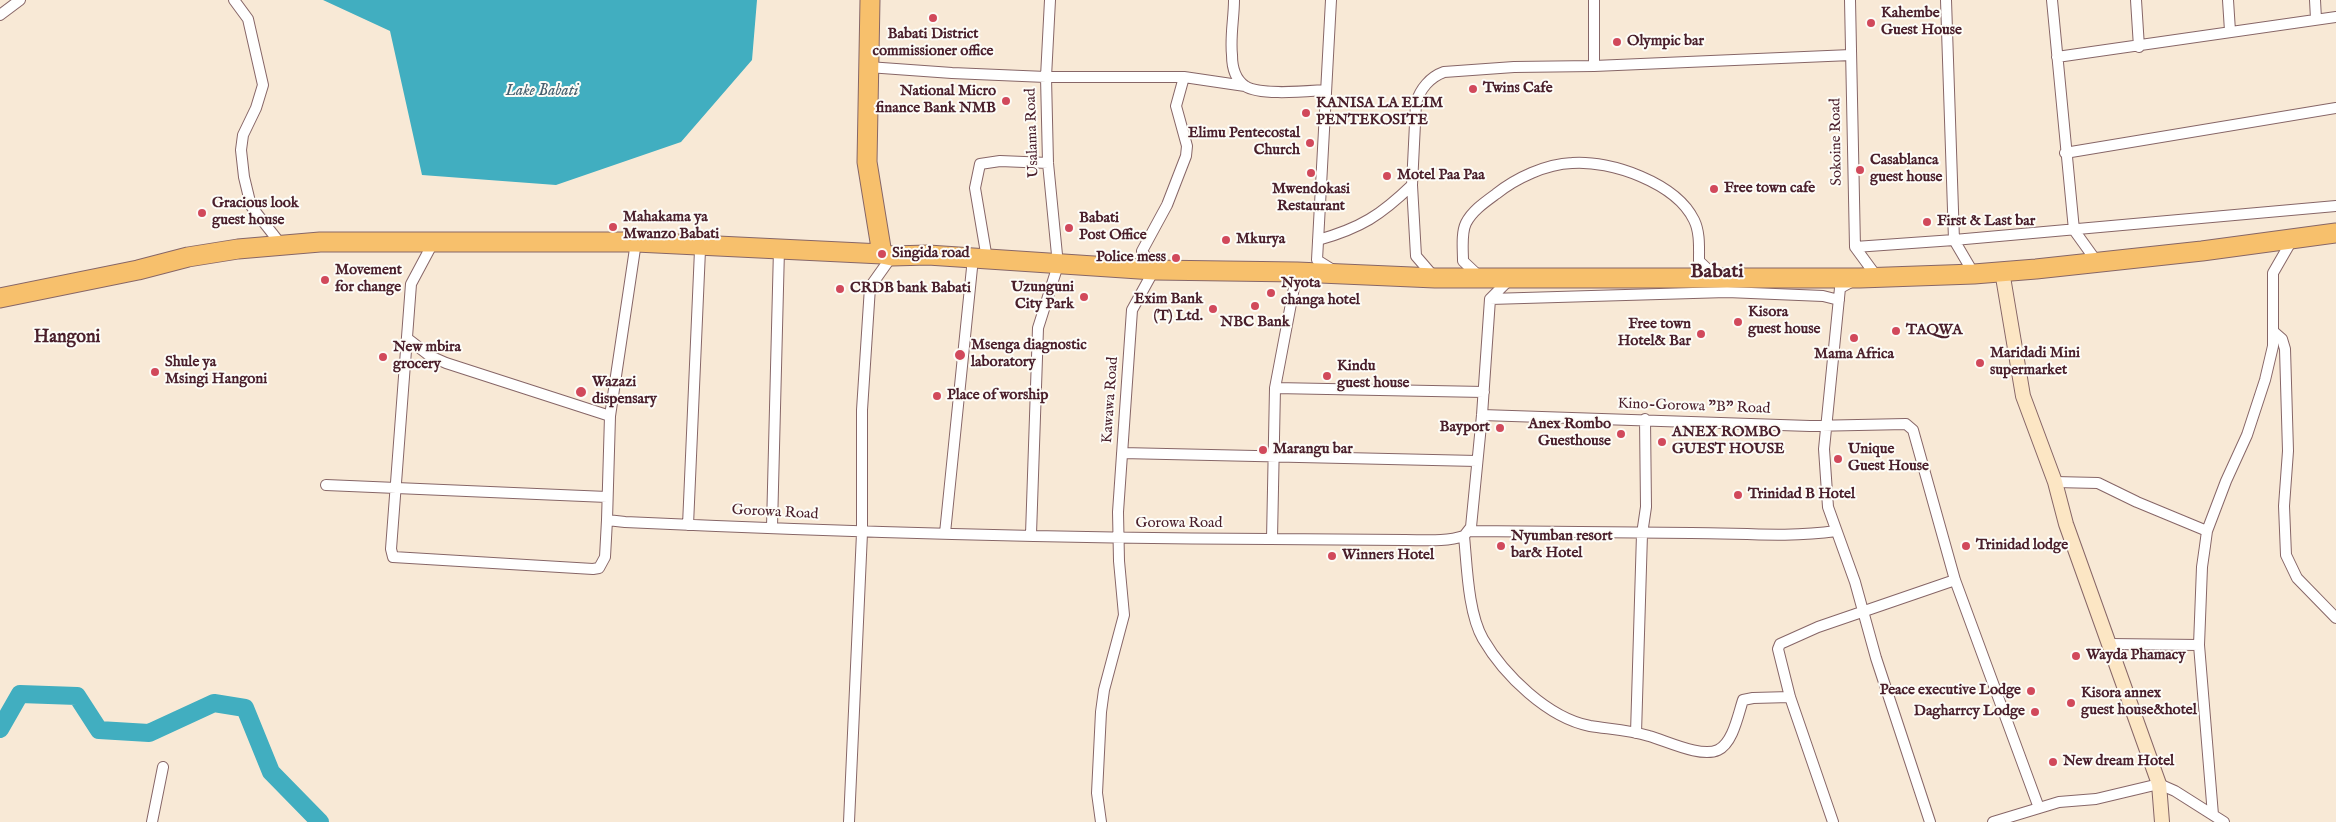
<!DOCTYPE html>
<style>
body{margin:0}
canvas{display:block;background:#f8e9d6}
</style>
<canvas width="2336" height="822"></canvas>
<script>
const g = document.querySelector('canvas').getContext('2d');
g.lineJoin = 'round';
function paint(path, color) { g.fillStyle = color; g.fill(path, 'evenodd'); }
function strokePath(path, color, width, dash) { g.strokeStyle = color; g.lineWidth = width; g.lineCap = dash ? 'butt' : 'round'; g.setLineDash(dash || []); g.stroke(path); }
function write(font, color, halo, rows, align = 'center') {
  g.font = font + ' "IM FELL English",serif'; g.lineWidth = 4; g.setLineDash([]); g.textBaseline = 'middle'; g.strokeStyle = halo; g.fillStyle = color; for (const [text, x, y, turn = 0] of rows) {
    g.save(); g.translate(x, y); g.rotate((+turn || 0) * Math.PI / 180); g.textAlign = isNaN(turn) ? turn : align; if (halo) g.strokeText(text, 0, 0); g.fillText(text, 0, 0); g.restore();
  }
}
const water = new Path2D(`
 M323,0H757L752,60L681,142L556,185L422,175L390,31Z`);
const river = new Path2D(`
 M0,729L20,694L77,696L99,730L149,733L214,703L245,708L271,772L320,822`);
const street = new Path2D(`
 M234,0L248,19L263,85L256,108L243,135L241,150L244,177L251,206L283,247
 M1234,0C1234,18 1230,36 1232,55C1232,66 1235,79 1245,86C1260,96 1308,91 1326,90
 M1331,0L1317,260L1333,270
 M1594,0V66
 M1850,0L1855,247L1877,277
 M1946,0L1954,240L1974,274
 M2052,0L2074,230L2097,262
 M2136,0L2139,47
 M2228,0L2230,31
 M2315,0L2316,19
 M0,15L20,0
 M2057,57L2336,17
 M868,67L952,73L1046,77H1184L1245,86
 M2065,153L2336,108
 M1318,240C1361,228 1381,215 1412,185
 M434,241L411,284L391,549L393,557L593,569L599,568L605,557L607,520
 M636,242L610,416L607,520L625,522C840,532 1055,538 1270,539C1315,539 1360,540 1405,540C1424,540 1446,542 1464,536L1471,527L1482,415L1490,299L1510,279
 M1855,247L1954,240L2336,206
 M987,259L975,188L980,164L1000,161L1048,163
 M1435,278L1416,256L1412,185L1416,103C1420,89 1430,77 1444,72L1514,67L1594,66L1851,55
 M1481,278L1463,261C1463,250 1461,233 1466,223C1472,211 1485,202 1496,194C1516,178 1546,164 1572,163C1611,160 1676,183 1694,220C1700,232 1699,247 1699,261L1717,278
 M1851,282L1840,288L1824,449L1828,507L1855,582L1876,658L1930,822
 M1490,299L1727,292L1823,296L1839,300
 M2274,332L2282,339L2285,349L2288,451L2284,506L2286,555L2297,578L2336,618
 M408,339L430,356L446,363L610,416
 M1275,388L1484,392
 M1482,415L1810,426L1906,424L1913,430L1955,580L2039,808
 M1122,453L1477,461
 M2055,482L2098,483L2137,502L2207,531
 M326,485L607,497
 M688,525L700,250L709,248
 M772,527L779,249
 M1469,531C1543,532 1617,533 1691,533C1740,533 1787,538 1836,531
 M945,533L973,258
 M1031,534L1038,328L1058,265L1048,163L1046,77L1050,0
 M1464,536C1467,566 1468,613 1483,639C1504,675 1548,718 1590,726C1609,729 1630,730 1649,736C1667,741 1701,758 1718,750C1733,743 1738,715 1743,700L1753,698L1790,697
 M1272,539L1275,388L1297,272
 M2109,644L2199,645
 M1636,733L1642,534L1646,507L1645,419
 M2213,815L2199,645L2202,567L2205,546L2207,531L2226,481L2247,435L2265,380L2273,346V273L2292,240
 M152,822L163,767
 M849,822L862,533V410L870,287L892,256
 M1101,822L1097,793L1101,712L1104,690L1124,615L1119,561L1118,512L1132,310L1154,270L1142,251L1167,205L1186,156L1187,146L1176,106L1184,77
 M1833,822L1790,697L1778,649L1780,644L1818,627L1955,580
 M1993,822L2059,802L2096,799L2159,784L2175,791L2224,822`);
const secondary = new Path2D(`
 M2002,271L2023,396L2055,482L2066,524L2159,784L2162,822`);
const highway = new Path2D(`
 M870,0L867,162L882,254
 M0,298L138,270L188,257L238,249L320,242H636L882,254L892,256L928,255L1154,270L1297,272L1435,278H1860L1974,274L2036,269L2202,251L2336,233`);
const markers = [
 [933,18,5,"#d1495b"],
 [1871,23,5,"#d1495b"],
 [1617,42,5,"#d1495b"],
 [1473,89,5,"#d1495b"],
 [1006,101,5,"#d1495b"],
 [1306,113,5,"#d1495b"],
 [1310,143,5,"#d1495b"],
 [1860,170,5,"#d1495b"],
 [1311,173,5,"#d1495b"],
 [1387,176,5,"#d1495b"],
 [1714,189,5,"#d1495b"],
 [202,213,5,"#d1495b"],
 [1927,222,5,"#d1495b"],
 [613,227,5,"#d1495b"],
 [1069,228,5,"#d1495b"],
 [1226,240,5,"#d1495b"],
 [882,254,5,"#d1495b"],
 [1176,258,5,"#d1495b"],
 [325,280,5,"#d1495b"],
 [840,289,5,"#d1495b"],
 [1271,293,5,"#d1495b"],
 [1084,297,5,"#d1495b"],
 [1255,306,5,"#d1495b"],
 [1213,309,5,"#d1495b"],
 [1738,322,5,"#d1495b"],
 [1896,331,5,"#d1495b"],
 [1701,334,5,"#d1495b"],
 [1854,338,5,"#d1495b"],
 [960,355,6,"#d1495b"],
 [383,357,5,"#d1495b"],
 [1980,363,5,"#d1495b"],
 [155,372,5,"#d1495b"],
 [1327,376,5,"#d1495b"],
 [581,392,6,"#d1495b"],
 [937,396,5,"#d1495b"],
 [1500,428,5,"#d1495b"],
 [1621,434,5,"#d1495b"],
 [1662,442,5,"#d1495b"],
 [1263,450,5,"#d1495b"],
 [1838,459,5,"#d1495b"],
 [1738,495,5,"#d1495b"],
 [1501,546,5,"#d1495b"],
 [1966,546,5,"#d1495b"],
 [1332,556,5,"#d1495b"],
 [2076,656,5,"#d1495b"],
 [2031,691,5,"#d1495b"],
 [2071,703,5,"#d1495b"],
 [2035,712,5,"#d1495b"],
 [2053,762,5,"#d1495b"]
];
const poiNames = [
 ["Kahembe",1881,14],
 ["Guest House",1881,31],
 ["Babati District",933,35,"center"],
 ["commissioner office",933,52,"center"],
 ["Olympic bar",1627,42],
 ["Twins Cafe",1483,89],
 ["National Micro",996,92,"right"],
 ["finance Bank NMB",996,109,"right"],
 ["KANISA LA ELIM",1316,104],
 ["PENTEKOSITE",1316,121],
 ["Elimu Pentecostal",1300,134,"right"],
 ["Church",1300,151,"right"],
 ["Casablanca",1870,161],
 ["guest house",1870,178],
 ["Motel Paa Paa",1397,176],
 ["Free town cafe",1724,189],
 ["Mwendokasi",1311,190,"center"],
 ["Restaurant",1311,207,"center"],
 ["Gracious look",212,204],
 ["guest house",212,221],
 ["Mahakama ya",623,218],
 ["Mwanzo Babati",623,235],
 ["Babati",1079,219],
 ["Post Office",1079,236],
 ["First & Last bar",1937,222],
 ["Mkurya",1236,240],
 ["Singida road",892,254],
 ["Police mess",1166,258,"right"],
 ["Movement",335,271],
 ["for change",335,288],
 ["Nyota",1281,284],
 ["changa hotel",1281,301],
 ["Uzunguni",1074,288,"right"],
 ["City Park",1074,305,"right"],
 ["CRDB bank Babati",850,289],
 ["Exim Bank",1203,300,"right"],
 ["(T) Ltd.",1203,317,"right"],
 ["Kisora",1748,313],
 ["guest house",1748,330],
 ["NBC Bank",1255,323,"center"],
 ["Free town",1691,325,"right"],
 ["Hotel& Bar",1691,342,"right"],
 ["TAQWA",1906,331],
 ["Msenga diagnostic",971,346],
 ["laboratory",971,363],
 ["New mbira",393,348],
 ["grocery",393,365],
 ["Maridadi Mini",1990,354],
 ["supermarket",1990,371],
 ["Mama Africa",1854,355,"center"],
 ["Shule ya",165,363],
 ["Msingi Hangoni",165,380],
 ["Kindu",1337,367],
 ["guest house",1337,384],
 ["Wazazi",592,383],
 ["dispensary",592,400],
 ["Place of worship",947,396],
 ["Anex Rombo",1611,425,"right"],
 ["Guesthouse",1611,442,"right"],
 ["Bayport",1490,428,"right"],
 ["ANEX ROMBO",1672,433],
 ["GUEST HOUSE",1672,450],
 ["Marangu bar",1273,450],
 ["Unique",1848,450],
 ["Guest House",1848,467],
 ["Trinidad B Hotel",1748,495],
 ["Nyumban resort",1511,537],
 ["bar& Hotel",1511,554],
 ["Trinidad lodge",1976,546],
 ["Winners Hotel",1342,556],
 ["Wayda Phamacy",2086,656],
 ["Peace executive Lodge",2021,691,"right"],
 ["Kisora annex",2081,694],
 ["guest house&hotel",2081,711],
 ["Dagharrcy Lodge",2025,712,"right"],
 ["New dream Hotel",2063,762]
];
const streetNames = [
 ["Usalama Road",1033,133,-92],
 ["Sokoine Road",1837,142,-91],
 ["Kawawa Road",1111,400,-86],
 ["Kino-Gorowa \"B\" Road",1694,407,2],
 ["Gorowa Road",775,513,3],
 ["Gorowa Road",1179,524]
];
const waterNames = [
 ["Lake Babati",542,92]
];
const quarterNames = [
 ["Hangoni",67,338]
];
const districtNames = [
 ["Babati",1717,273]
];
paint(water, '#41aec0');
strokePath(river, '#41aec0', 18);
strokePath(street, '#876667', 12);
strokePath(secondary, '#876667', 16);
strokePath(highway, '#876667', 21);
strokePath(street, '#fff', 10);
strokePath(secondary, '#fce6c4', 14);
strokePath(highway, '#f7c06c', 19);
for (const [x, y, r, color] of markers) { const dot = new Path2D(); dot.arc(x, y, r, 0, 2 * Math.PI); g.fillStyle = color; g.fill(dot); strokePath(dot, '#fdfcf7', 2); }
write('bold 15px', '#4a1f2b', '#fdfcf7', poiNames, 'left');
write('15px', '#4a1f2b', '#fdfcf7', streetNames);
write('italic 16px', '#465f6e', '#fdfcf7', waterNames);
write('bold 18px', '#4a1f2b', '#fdfcf7', quarterNames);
write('bold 20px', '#4a1f2b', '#fdfcf7', districtNames);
</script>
